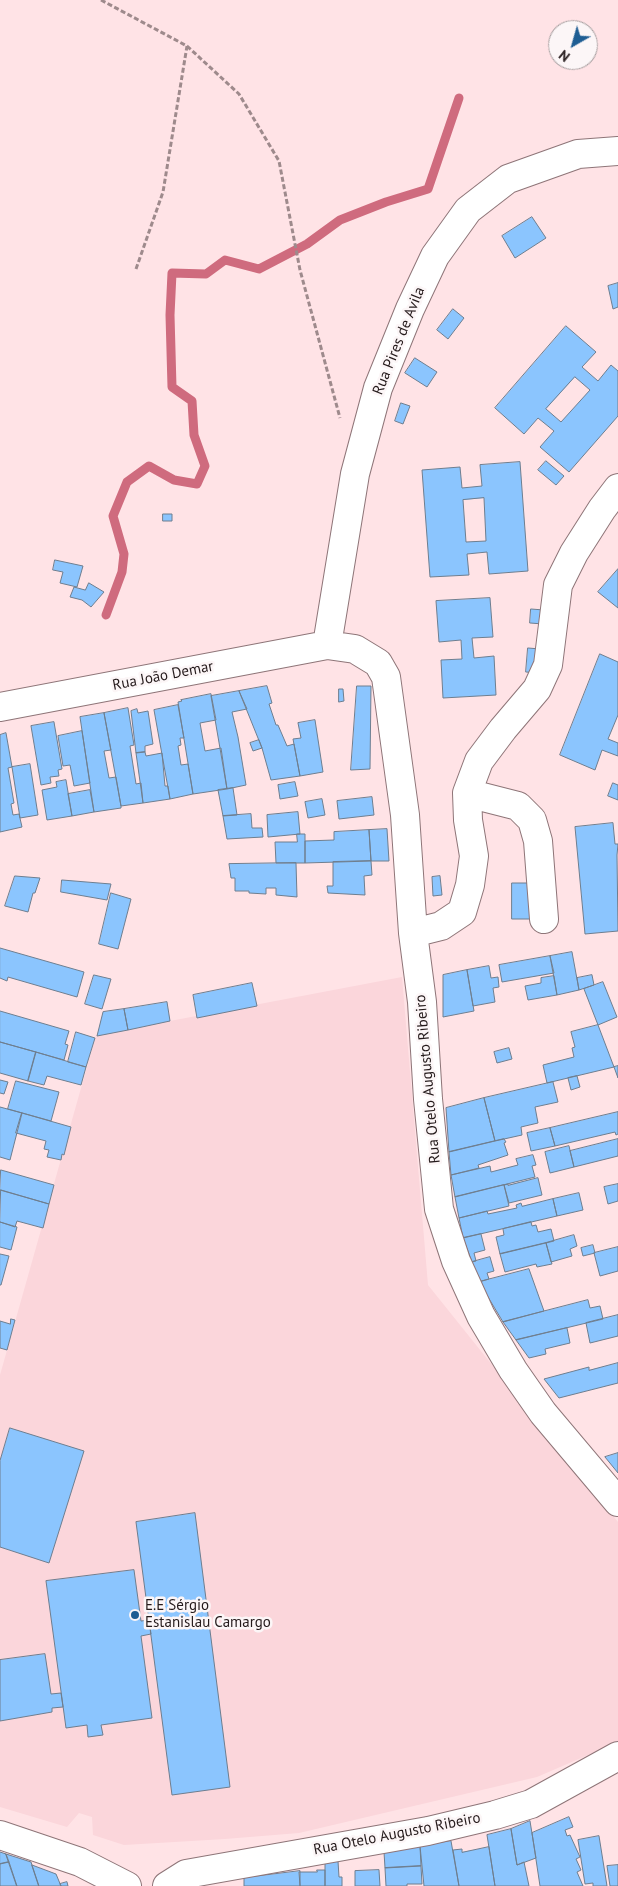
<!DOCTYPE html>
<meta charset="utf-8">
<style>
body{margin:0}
#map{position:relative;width:618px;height:1886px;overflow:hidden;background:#ffe3e6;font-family:"PT Sans",sans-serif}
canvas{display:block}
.north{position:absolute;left:548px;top:20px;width:50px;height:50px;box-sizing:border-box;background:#fcf6f7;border:1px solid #a69e9f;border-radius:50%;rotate:218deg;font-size:14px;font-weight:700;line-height:20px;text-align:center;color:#241a1b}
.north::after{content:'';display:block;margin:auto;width:18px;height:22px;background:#1e5d93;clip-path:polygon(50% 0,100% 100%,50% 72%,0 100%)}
</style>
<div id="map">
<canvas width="618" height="1886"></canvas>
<div class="north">N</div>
</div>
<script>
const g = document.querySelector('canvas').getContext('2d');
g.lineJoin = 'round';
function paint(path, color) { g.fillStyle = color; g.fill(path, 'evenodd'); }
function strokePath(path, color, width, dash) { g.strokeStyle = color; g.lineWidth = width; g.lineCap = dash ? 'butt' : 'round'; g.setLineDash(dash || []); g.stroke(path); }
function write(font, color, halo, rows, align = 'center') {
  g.font = font + ' "PT Sans",sans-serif'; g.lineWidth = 5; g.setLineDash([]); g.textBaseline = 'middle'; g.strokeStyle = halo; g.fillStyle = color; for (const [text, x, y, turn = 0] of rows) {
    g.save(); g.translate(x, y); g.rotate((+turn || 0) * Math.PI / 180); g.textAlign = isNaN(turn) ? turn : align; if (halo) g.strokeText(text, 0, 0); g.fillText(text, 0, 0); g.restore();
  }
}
const built = new Path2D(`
 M402,977L428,1285L618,1522V1742L537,1777L299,1833L225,1839L124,1845L93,1835L92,1817L79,1813L67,1827L0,1807V1375L96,1035Z`);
const stream = new Path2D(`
 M106,615L122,572L124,554L113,516L127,482L149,466L174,480L197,484L205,466L194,435L192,401L172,387L170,315L172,273L206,274L225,260L259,269L307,244L340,220L386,202L428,189L459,98`);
const building = new Path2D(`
 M532,217L546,238L515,258L502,236Z
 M618,283V307L613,309L608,286Z
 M453,309L464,318L448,339L437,330Z
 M566,326L596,352L582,367L598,381L611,365L618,371V416L569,472L540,447L554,431L538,418L524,434L495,408ZM575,377L590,390L561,422L546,409Z
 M415,358L437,372L427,387L405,373Z
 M401,403L410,406L403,424L395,421Z
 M546,461L564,476L556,485L538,470Z
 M520,462L528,571L489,574L487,552L467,554L469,575L430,577L422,470L460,467L462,488L482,486L480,465ZM484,498L486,541L466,542L463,500Z
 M163,514H172V521H163Z
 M55,560L83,566L77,587L60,583L63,572L53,570Z
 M618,569V608L598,592Z
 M89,583L104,592L91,607L82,600L70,597L74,587L85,590Z
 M490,598L493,637L472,638L474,658L494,656L496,695L443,698L441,660L462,659L461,640L439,642L436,601Z
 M531,609L544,610L543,624L530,623Z
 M528,648L540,649L538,673L526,672Z
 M600,654L618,662V715L608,739L618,743V756L602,750L595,770L560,755Z
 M267,686L272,703L269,704L276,725H278L287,746L294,744L300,776L271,780L262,748L239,691Z
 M357,686H371L370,769L351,770Z
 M339,689H343L344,701L339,702Z
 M239,691L247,709L232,712L238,737L246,785L227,789L211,696Z
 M211,694L216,720L200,723L205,751L221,748L227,789L193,794L178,702L182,701L181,700Z
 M178,705L184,738H180L181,745L178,746L181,765L188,764L193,794L170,799L154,710Z
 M128,708L134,745L130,746L136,784L141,783L143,803L121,806L104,713Z
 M137,709L138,713L148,711L153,744L145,746V752L136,753L131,711Z
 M104,713L111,750L104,751L109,778L116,777L121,806V808L94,812L80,717Z
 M315,720L323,772L300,776L293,739L301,738L298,723Z
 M54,722L62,769L58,770L59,776L50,777L51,783L41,785L31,726Z
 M82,731L90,783L74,786L70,765L63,766L58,736Z
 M6,733L12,767L8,768L14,803L11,804L13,815L19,814L22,827L0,832V735Z
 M259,740L262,748L253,751L250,743Z
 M145,752L146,756L162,753L165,786H168L170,799L143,803L136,753Z
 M30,764L38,815L20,818L12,767Z
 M66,780L72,816L47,820L42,790L57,787L56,782Z
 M295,782L298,796L280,799L278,785Z
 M613,783L618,785V800L608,796Z
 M233,788L237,815L223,816L218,790Z
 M90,790L94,812L72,816L68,794Z
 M372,797L374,815L339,819L337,801Z
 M322,799L325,815L308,818L305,802Z
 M298,812L300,834L268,837L267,815Z
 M251,814L252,828H262L263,837L227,839L223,816Z
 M613,823L615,844H618L617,855L618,931L585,934L575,827Z
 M387,829L389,861H371L369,830Z
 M369,830L371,861L305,863V841L334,840V832Z
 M297,834H305V863H276L275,842H297Z
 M371,861L372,875L364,876L365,895L328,893L327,886H333V862Z
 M296,863L297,897L276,895V888H266V894L249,893V891H235V878H231L229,864Z
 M15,876L40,878L35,893H33L28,912L5,906Z
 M440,876L442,895L433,896L432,877Z
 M62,880L111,884L107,900L61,892Z
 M512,883H536V919H512Z
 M111,893L131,899L118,949L99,944Z
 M0,948L84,972L77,997L8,977L7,981L0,978Z
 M572,952L579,990L557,995L550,956Z
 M550,956L554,973L502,982L499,965Z
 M489,966L491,978L498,977L499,987L493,988L495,1002L473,1006L467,970Z
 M467,970L474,1011L443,1017V975Z
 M94,975L111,979L102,1009L85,1004Z
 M592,975L594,985L579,990L577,978Z
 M554,976L557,995L528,1000L525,986L541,983V978Z
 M603,982L617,1017L598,1025L584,989Z
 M252,983L257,1006L197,1018L193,995Z
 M167,1002L170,1021L128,1030L124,1009Z
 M124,1009L128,1030L97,1036L103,1012Z
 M0,1011L69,1031L65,1044L68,1045L64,1060L0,1042Z
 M598,1025L614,1067L547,1083L543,1065L574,1057L572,1048L575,1047L571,1032Z
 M76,1032L95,1038L86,1067L68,1062Z
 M0,1042L36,1052L28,1081L0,1073Z
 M509,1048L512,1059L497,1063L494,1052Z
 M36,1052L86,1067L81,1085L47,1076L44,1085L28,1081Z
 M618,1066V1078L614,1067Z
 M577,1076L580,1087L571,1090L568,1078Z
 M0,1080L8,1082L4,1094L0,1093Z
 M16,1081L59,1092L51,1121L8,1109Z
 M553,1082L558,1102L535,1107L538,1123L521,1127L522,1135L495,1141L484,1098Z
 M484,1098L495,1141L449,1152L446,1108Z
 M0,1107L22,1113L10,1160L0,1157Z
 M618,1112V1134L616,1135L615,1132L555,1146L550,1128Z
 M22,1113L71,1127L64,1155L62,1154L61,1160L47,1157L49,1150L44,1149L46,1141L16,1133Z
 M550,1128L555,1146L531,1151L527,1133Z
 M504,1139L506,1142L504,1143L508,1155L478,1165L479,1168L451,1175L449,1152Z
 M618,1139V1156L574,1167L570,1151Z
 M569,1146L574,1167L550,1173L545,1152Z
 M533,1155L536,1165L532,1166L535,1177L455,1197L451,1175L490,1166L491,1172L518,1165L516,1159Z
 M1,1170L54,1185L49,1204L0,1190Z
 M538,1178L542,1195L509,1203L504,1185L508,1184V1185Z
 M618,1184V1201L608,1204L604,1187Z
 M504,1185L509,1206L459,1218L455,1197Z
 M1,1190L49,1204L43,1228L17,1221L15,1227L0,1222Z
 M579,1193L583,1210L557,1216L553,1199Z
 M553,1199L557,1216L463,1238L459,1218L487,1211L488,1214L517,1208L516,1205L521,1203L522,1206Z
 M0,1222L17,1227L11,1250L0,1247Z
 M531,1222L532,1226L536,1225L538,1232L551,1229L554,1241L500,1254L496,1237L504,1235L503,1229Z
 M481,1234L485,1250L474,1253L476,1261L472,1262L463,1238Z
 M574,1235L577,1246L570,1249L572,1256L551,1262L546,1243Z
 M546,1243L552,1264L537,1267L536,1264L505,1272L500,1254Z
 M593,1245L595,1253L583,1256L581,1248Z
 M618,1247V1271L600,1276L594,1253Z
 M0,1254L9,1256L1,1285H0Z
 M490,1257L494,1271L487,1273L489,1279L479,1282L472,1262Z
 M529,1269L544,1311L503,1322L479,1282Z
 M588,1300L590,1308L600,1306L603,1319L516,1340L503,1322Z
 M618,1315V1336L590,1343L586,1323Z
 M11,1319L15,1320L7,1350L0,1348V1321L10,1324Z
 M567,1328L570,1343L545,1349L546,1354L529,1358L516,1340Z
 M618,1363V1383L559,1398L544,1379L589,1367V1370Z
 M10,1428L84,1451L49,1563L0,1547V1461Z
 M618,1453V1473L605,1457Z
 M195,1513L230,1787L172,1795L136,1522Z
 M134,1570L141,1621L149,1620L151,1634L141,1636L152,1718L101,1725L103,1735L88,1737L87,1725L66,1728L46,1581Z
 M45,1654L51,1694L61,1693L63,1707L52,1708V1712L0,1721V1660Z
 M569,1817L573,1827L565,1830L567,1836L570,1835L580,1857L576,1859L581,1870L577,1872L583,1886H540L532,1833Z
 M530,1821L536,1858L517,1865L511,1829Z
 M511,1829L517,1865L524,1862L529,1886H495L487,1835Z
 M599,1836L607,1886H593V1883L585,1884L578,1840Z
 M451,1841L459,1886H424L420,1846Z
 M420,1846L421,1866L385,1868L384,1852Z
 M489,1847L495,1886H459L453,1850L462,1849V1852Z
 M0,1852L6,1854L9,1862L0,1864Z
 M6,1854L31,1862L39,1886H17Z
 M338,1861L339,1877H342V1886H325V1863Z
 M9,1862L17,1886H0V1864Z
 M32,1865L56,1874L61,1886H39Z
 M618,1865V1886H610L607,1866Z
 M421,1866L422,1884H407V1886H386L385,1868Z
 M317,1870H325V1886H300L299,1872H317Z
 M379,1870L380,1886H355V1871Z
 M300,1871V1886H244V1878Z
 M67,1882L68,1886H61L60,1884Z`);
const path = new Path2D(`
 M101,0L187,46L239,94L279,161L300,270L340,418
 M136,269L163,192L187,46`);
const minor = new Path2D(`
 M327,645L355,474L378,388L410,309L435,256L468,210L508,179L578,154L618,151
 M0,707L327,645L355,649L378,663L386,677L405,815L413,933L422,1002L428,1099L439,1209L456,1261L481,1316L513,1370L543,1413L618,1502
 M467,793L518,806L532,820L538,841L544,919
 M413,933L441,926L462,912L470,885L474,856L468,820L467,793L479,761L503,729L537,689L548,665L558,585L574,553L602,509L618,488
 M167,1886L186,1874L428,1831L495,1815L531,1804L618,1756`);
const tertiary = new Path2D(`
 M0,1835L80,1862L127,1886`);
const markers = [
 [135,1615,5,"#1e5d93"]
];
const streetNames = [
 ["Rua Pires de Avila",399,341,-68],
 ["Rua João Demar",163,676,-11],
 ["Rua Otelo Augusto Ribeiro",428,1079,-95],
 ["Rua Otelo Augusto Ribeiro",397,1834,-11]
];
const poiNames = [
 ["E.E Sérgio",145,1606],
 ["Estanislau Camargo",145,1623]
];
paint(built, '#fbd6db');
strokePath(stream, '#cf6b7e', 9);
paint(building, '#8bc5fe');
strokePath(building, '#6e7e8f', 1);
strokePath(minor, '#8e7578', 30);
strokePath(tertiary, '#8e7578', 30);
strokePath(path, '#9e8a8c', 3, [5, 2.5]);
strokePath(minor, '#fff', 28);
strokePath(tertiary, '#fff', 28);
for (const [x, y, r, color] of markers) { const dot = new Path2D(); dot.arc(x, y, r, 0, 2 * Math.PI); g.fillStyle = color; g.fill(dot); strokePath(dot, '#fcf6f7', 2); }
write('15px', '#241a1b', '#fcf6f7', streetNames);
write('15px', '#241a1b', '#fcf6f7', poiNames, 'left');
</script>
